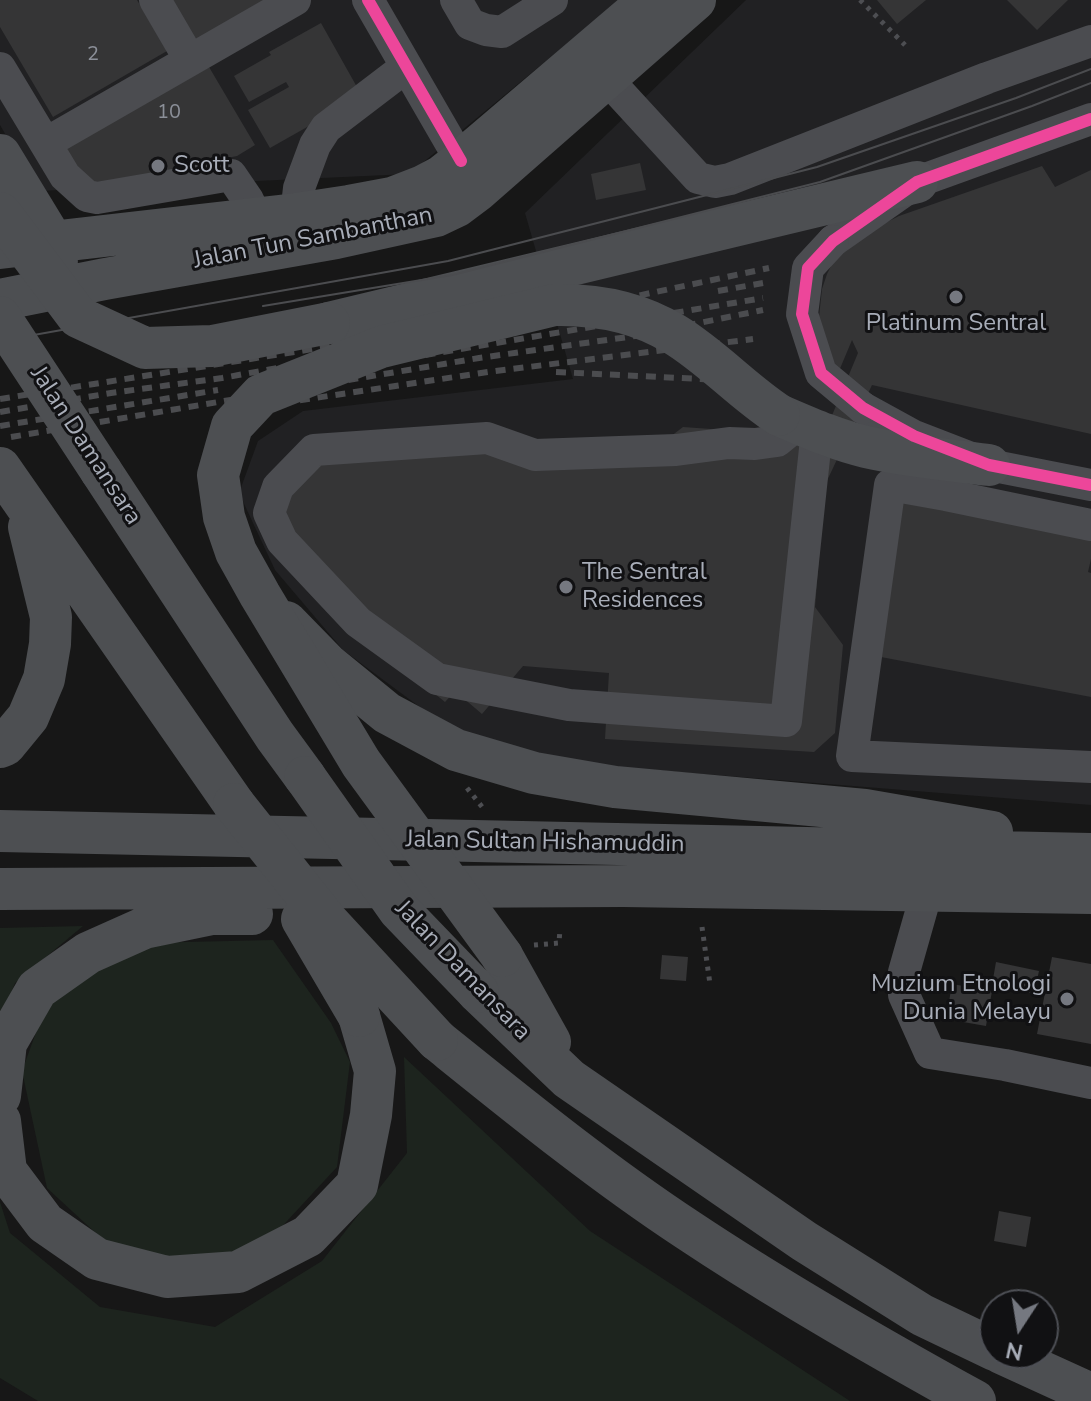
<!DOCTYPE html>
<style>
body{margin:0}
#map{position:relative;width:1091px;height:1401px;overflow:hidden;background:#171717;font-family:"Nunito Sans",sans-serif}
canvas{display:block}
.north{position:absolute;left:979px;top:1289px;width:80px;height:80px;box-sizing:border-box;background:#111113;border:2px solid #4d4f55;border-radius:50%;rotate:192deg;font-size:22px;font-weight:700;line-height:32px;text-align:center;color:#a8adb8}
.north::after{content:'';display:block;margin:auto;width:28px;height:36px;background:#757880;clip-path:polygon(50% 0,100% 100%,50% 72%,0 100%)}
</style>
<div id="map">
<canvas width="1091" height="1401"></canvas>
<div class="north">N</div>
</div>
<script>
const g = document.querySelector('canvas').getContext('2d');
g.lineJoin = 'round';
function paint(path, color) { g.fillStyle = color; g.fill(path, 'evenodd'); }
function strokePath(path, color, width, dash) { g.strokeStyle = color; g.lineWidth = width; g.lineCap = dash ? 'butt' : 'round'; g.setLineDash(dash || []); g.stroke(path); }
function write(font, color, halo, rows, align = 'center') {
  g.font = font + ' "Nunito Sans",sans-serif'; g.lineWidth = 6; g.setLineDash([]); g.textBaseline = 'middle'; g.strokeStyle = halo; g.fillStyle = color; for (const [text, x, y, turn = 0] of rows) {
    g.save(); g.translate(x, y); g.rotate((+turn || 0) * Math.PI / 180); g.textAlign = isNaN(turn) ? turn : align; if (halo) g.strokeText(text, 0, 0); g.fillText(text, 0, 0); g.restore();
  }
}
const built = new Path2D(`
 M0,0H620L409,174L38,191L0,125Z
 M746,0H1091V805L540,761L444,725L343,650L275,570L239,493L258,441L303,411L573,379L525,213Z`);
const green = new Path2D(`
 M83,926L15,983L0,1022V928Z
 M273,940L331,1023L350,1062L337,1167L263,1247L193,1266L112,1248L47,1188L22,1071L50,994L142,943Z
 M404,1057L590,1231L850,1401H38L0,1378V1202L10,1233L100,1307L215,1327L322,1261L407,1153Z`);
const building = new Path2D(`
 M0,0H137L167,51L53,117L0,27Z
 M170,0H265L194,42Z
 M877,0H926L897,24Z
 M1007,0H1068L1037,30Z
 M321,23L362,96L270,148L248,110L289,87L286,82L249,102L234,76L271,55L269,52Z
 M209,67L255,145L237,156L89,186L65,148Z
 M640,163L646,190L596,200L591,174Z
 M1042,166L1055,187L1091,170V434L872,385L825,485L815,607L843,645L835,733L814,752L605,739L609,673L523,666L482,714L455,691L445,702L329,608L293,536L264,497L304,444L666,440L683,427L823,437L858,353L852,340L839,371L832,362L819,317L822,289L827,274L834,260L879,226L899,216Z
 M894,479L1091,516V559L1088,572L1091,573V697L860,653Z
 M662,955L688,957L686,981L660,979Z
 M1052,957L1091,964V1044L1037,1034Z
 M996,962L1039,971L1034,994L992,985Z
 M952,984L992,991L986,1026L946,1019Z
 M999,1211L1031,1217L1026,1247L994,1241Z`);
const path = new Path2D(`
 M860,0L905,45
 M467,788L483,808
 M702,927L710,984
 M534,945L559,943L560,929`);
const minor = new Path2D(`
 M155,0L190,60
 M368,0L461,161
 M456,0L470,24L486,30L502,32L552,0
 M0,68L65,176L87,196L97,198L231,175L248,200L257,219
 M607,79L698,178L715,182L730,179L987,78L1091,41
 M46,143L295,0
 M296,214L299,188L315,145L326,128L406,67
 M833,241L917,182L1091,119
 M863,408L914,436L989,465L1091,485
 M799,423L777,441L755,444L729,443L676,450L535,455L487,438L314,450L278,487L269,513L282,541L358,622L437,679L569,705L786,721L817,430
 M934,478L946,495L1091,525
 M946,495L890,485L852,756L1091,767
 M927,891L904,972V995L930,1053L1005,1065L1091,1083`);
const major = new Path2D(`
 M0,155L53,242L57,260L55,267
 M0,248L296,214L349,206L392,198L423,186L442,176L461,161L650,0
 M0,300L105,279L336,238L436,216L457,206L477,191L695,0
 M329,323L917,182
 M779,415C807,427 836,440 866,447C907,456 948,460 989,465
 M0,468L234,804
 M101,471L275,736L305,777
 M286,622L327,664L387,713L456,750L534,773L615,787L865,810L992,832
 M0,747L5,745L28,717L44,679L50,644L51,617L29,527
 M0,831L1091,854
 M0,889L623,886L1091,893
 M502,956L550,1042
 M478,992L569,1079L804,1241L922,1315L995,1350
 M437,1040C519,1106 600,1172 688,1230C781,1292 877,1347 975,1401
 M0,1096L6,1043L37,989L88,953L144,928L212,914H252
 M0,1121L6,1171L45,1223L97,1259L167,1277L238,1272L308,1236L357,1185L371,1115L375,1071L359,1016
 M1001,1353L1091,1394`);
const tram = new Path2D(`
 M263,306L452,275L820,182L1032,106L1091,83
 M0,341L448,261L817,167L1016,98L1091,69`);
const rail = new Path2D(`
 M718,291L763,283
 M556,372L762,382
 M301,376L763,298
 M0,399L613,301L769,268
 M282,403L488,372L753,339
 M0,412L111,393L222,378L399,346
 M0,426L218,390
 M11,437L479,358L635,336L763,310`);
const minorBridge = new Path2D(`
 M833,241L808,268L802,314L821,373L863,408`);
const majorBridge = new Path2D(`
 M0,213L78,317L145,348L212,346L329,323
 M0,317L101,471
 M305,777L399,910L478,992
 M234,804L327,921L437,1040
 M302,919L359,1016
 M502,956L361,763L260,595L236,552L224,517L218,475L232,426L261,395L381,347L554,305C595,304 638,312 674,334C712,357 742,391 779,415`);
const cycleway = new Path2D(`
 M368,0L461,161
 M1091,119L917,182L833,241L808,268L802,314L821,373L863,408L914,436L989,465L1091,485`);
const markers = [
 [158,166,8,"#757880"],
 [956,297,8,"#757880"],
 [566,587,8,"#757880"],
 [1067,999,8,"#757880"]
];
const numberNames = [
 ["2",93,55],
 ["10",169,113]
];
const poiNames = [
 ["Scott",174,166],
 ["Platinum Sentral",956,324,"center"],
 ["The Sentral",582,573],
 ["Residences",582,601],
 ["Muzium Etnologi",1051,985,"right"],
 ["Dunia Melayu",1051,1013,"right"]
];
const streetNames = [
 ["Jalan Tun Sambanthan",313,239,-11],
 ["Jalan Damansara",85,446,57],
 ["Jalan Sultan Hishamuddin",545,843,1],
 ["Jalan Damansara",462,971,46]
];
paint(built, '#212123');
paint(green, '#1d241e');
paint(building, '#353536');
strokePath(path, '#4d4e52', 5, [4, 6]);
strokePath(minor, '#4b4c50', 32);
strokePath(major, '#4d4f52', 42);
strokePath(tram, '#4b4c4f', 2);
strokePath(rail, '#4b4c4f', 6, [10, 8]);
strokePath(minorBridge, '#4b4c50', 32);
strokePath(majorBridge, '#4d4f52', 42);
strokePath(cycleway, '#ed469a', 12);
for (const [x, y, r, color] of markers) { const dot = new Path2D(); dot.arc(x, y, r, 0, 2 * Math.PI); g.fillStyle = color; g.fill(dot); strokePath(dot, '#111113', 3); }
write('20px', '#8b8f98', null, numberNames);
write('24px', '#a8adb8', '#111113', poiNames, 'left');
write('24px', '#a8adb8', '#111113', streetNames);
</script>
